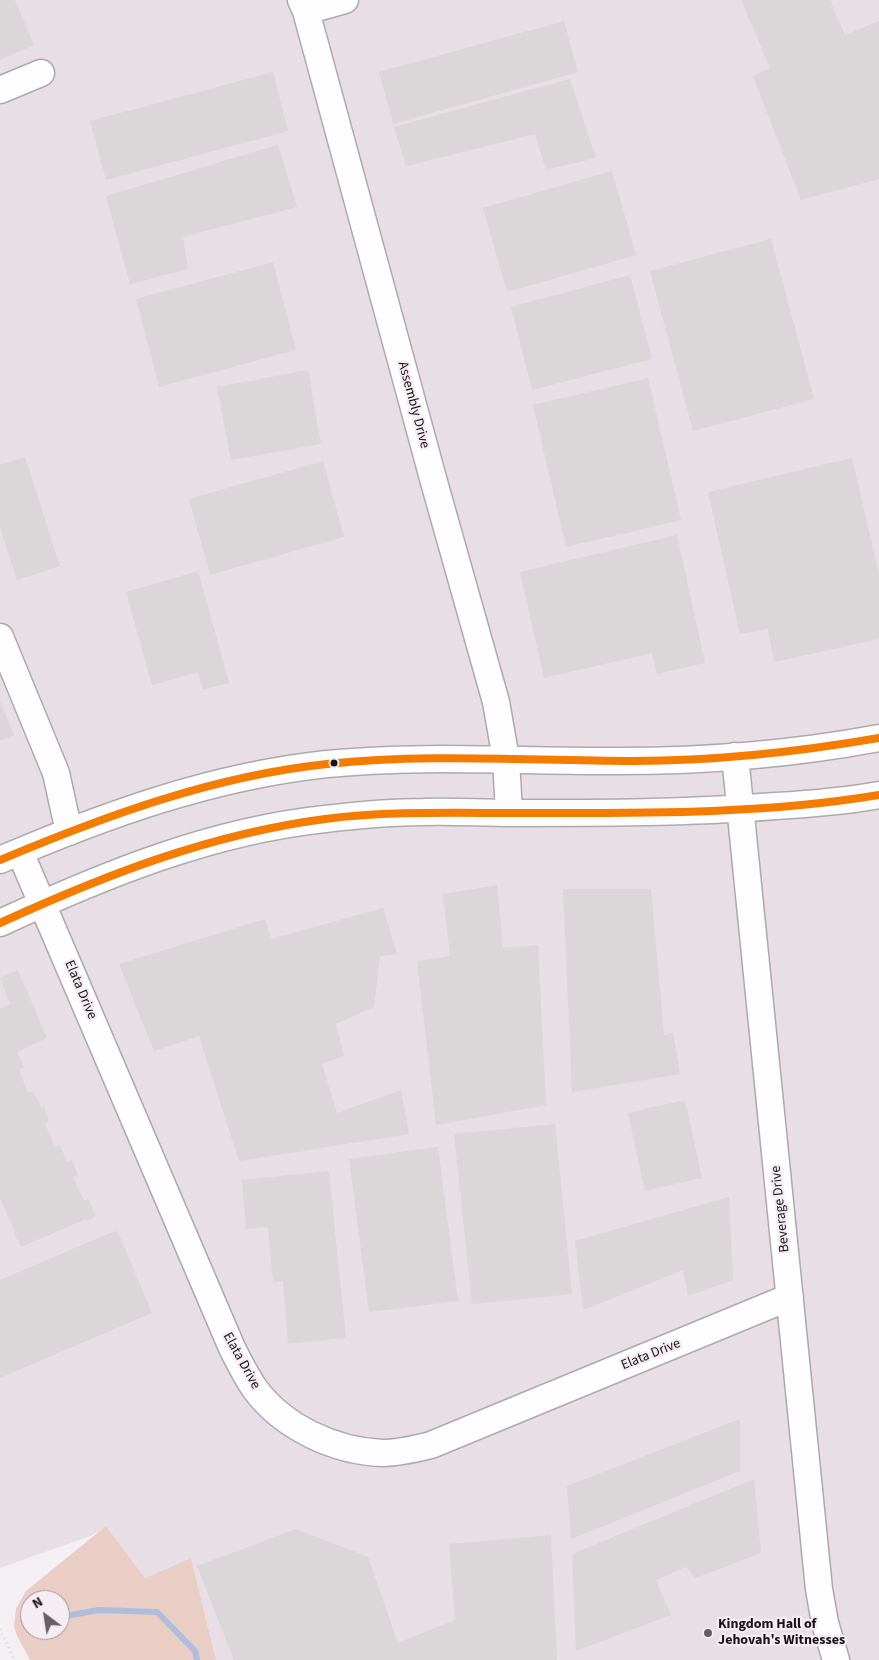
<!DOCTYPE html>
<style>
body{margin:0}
#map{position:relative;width:879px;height:1660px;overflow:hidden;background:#f4eff3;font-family:"Source Sans 3",sans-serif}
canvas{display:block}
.north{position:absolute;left:20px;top:1590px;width:50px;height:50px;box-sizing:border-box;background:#f6edf4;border:1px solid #9d969b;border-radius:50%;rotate:329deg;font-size:14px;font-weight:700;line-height:20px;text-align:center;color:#171416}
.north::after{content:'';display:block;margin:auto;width:18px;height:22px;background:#646163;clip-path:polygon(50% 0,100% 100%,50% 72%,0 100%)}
</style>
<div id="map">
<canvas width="879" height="1660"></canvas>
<div class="north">N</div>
</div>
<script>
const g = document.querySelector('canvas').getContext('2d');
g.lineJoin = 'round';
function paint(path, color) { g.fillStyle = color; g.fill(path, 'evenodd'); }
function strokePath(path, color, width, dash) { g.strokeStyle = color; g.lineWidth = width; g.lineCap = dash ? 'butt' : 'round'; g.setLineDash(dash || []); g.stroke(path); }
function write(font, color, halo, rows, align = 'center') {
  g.font = font + ' "Source Sans 3",sans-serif'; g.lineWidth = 4.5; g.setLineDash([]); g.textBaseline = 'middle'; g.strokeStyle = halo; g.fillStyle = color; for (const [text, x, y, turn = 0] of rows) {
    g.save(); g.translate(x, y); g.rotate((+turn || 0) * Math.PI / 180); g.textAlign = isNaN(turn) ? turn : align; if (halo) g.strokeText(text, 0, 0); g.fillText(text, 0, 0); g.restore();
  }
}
const built = new Path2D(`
 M0,0H879V1660H216L191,1558L145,1578L106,1526L93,1535L0,1568Z`);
const green = new Path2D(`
 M106,1526L145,1578L191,1558L216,1660H30L17,1636L14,1626L16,1609L26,1591ZM30,1600H60V1630H30Z`);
const stream = new Path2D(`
 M60,1617L99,1610L157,1612L195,1651L197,1660`);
const building = new Path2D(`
 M0,0H15L34,45L0,60Z
 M741,0H830L845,35L879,21V179L801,200L753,76L770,68Z
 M564,21L578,72L393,124L379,72Z
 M273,72L288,131L106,180L90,121Z
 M570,79L596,158L546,170L535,134L406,166L394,127Z
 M278,145L297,207L183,237L188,269L130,284L106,196Z
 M612,171L636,255L507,292L483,208Z
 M771,239L814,399L693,431L650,271Z
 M273,262L296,350L159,387L136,299Z
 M630,275L652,359L532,390L511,307Z
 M308,370L321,444L231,460L217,387Z
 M648,378L681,520L566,547L533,405Z
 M25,457L60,566L17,580L0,527V465Z
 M852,458L879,574V639L774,662L768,629L740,634L708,492Z
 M323,461L344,537L210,575L189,499Z
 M677,535L705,663L657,674L652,653L544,678L520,572Z
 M198,571L229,683L203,690L198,672L152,685L126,592Z
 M0,701L14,735L0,741Z
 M497,885L503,948L538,945L546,1105L436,1125L417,961L450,956L443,894Z
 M563,889H651L664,1035L673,1033L680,1074L572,1092Z
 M383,908L397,954L380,956L374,1007L336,1024L344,1056L322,1064L337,1113L401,1090L409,1134L239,1161L199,1036L154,1051L119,964L265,919L271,939Z
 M18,970L47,1038L17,1052L24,1068L19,1070L28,1093L33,1091L41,1107L44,1106L49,1121L45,1124L55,1147L60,1145L67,1162L72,1160L78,1175L73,1177L84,1201L88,1199L96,1216L87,1221L86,1219L21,1247L0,1198V1009L10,1004L0,978Z
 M685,1100L702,1178L645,1191L628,1113Z
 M555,1124L572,1294L472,1304L454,1134Z
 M438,1147L458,1301L369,1312L349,1159Z
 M329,1171L346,1338L288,1344L283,1281L273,1283L268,1227L246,1229L242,1180Z
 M729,1197L733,1280L688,1296L683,1270L583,1310L575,1241Z
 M117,1230L152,1313L0,1378V1280Z
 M740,1419V1471L571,1539L567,1486Z
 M754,1479L761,1553L696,1578L686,1567L656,1580L671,1615L576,1651L572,1554Z
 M296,1529L368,1557L398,1643L455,1620L449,1544L551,1535L557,1660H234L197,1566Z`);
const path = new Path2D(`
 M0,1629L14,1660`);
const minor = new Path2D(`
 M301,0L306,11L434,482L496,702L506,759L509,813
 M306,11L345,0
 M0,90L41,73
 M0,637L56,773L69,832
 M735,756L819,1589L825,1623L836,1660
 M20,852L232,1348C239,1362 246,1376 255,1389C283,1427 334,1451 382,1453C398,1453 415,1449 431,1445L790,1297
 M0,860C105,815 213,776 327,764C418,755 510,761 601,761C694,762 788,755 879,738
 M0,923C104,875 211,831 325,819C358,815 391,812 424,812C453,811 481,813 510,813C599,813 687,813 776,806C810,804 845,801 879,795`);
const bus1 = new Path2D(`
 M0,860C105,816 213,776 327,764C428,753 531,761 633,761C716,761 798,752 879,738
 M0,923C105,875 210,834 325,819C388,811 451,813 514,813C635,813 759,815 879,795`);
const markers = [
 [334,763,4.5,"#171416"],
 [708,1633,5,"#646163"]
];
const streetNames = [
 ["Assembly Drive",413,405,75],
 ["Elata Drive",80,990,67],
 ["Beverage Drive",781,1209,-96],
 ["Elata Drive",651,1355,-22],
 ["Elata Drive",241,1361,61]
];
const poiNames = [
 ["Kingdom Hall of",718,1625],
 ["Jehovah's Witnesses",718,1641]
];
paint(built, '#e8dee5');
paint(green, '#eacdc4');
strokePath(stream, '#afbcda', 6);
paint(building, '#dbd6d8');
strokePath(minor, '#adaaad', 29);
strokePath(path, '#dad9da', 3, [1, 4]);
strokePath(minor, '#fdfdfd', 26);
strokePath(bus1, '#f37c01', 8);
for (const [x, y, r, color] of markers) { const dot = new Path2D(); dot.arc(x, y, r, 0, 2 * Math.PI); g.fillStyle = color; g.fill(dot); strokePath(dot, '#f6edf4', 2); }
write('14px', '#171416', '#f6edf4', streetNames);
write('bold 14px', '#171416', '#f6edf4', poiNames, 'left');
</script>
